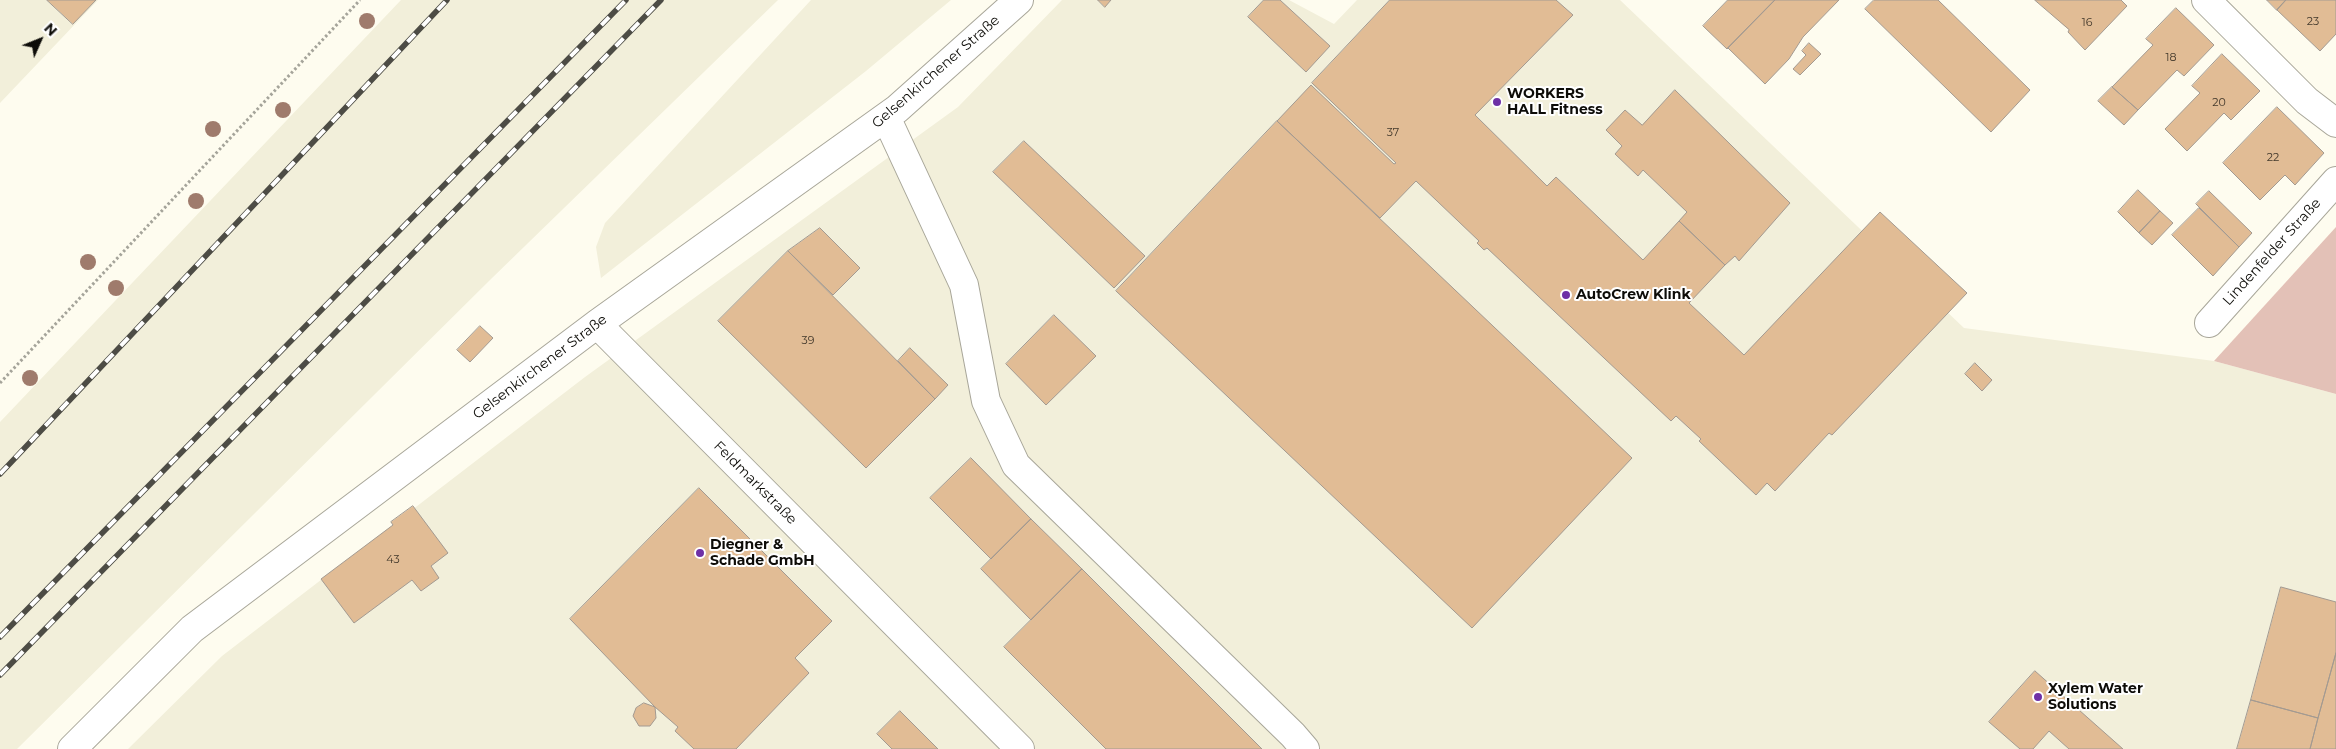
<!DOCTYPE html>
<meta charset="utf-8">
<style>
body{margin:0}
#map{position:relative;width:2336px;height:749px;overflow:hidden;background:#fefcef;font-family:Montserrat,sans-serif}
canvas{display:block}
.north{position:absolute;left:15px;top:15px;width:50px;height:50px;-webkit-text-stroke:4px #fff;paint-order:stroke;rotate:46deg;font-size:14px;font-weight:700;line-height:20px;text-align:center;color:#0d0c08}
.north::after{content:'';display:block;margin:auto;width:18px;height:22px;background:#0d0c08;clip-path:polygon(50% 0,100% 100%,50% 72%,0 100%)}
</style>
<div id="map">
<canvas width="2336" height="749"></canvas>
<div class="north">N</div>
</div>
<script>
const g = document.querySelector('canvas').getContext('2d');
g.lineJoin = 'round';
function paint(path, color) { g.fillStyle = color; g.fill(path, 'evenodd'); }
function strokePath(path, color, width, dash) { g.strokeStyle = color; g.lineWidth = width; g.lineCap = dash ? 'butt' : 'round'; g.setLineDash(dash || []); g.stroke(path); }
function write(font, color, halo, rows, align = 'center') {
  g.font = font + ' Montserrat,sans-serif'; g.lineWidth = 4; g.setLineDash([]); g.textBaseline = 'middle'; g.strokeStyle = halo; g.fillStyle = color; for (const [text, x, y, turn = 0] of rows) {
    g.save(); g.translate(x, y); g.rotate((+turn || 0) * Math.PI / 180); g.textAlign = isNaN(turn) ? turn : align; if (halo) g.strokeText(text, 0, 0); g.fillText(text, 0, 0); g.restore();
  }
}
const built = new Path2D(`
 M0,0H98L0,103Z
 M401,0H778L490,280L17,749H0V422Z
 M811,0H951L866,71L601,278L596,247L605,223Z
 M1062,0H1289L1334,24L1357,0H1620L1964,328L2214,361L2336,394V749H128L222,656L585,377L958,107Z`);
const green = new Path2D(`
 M2336,227V394L2214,361Z`);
const building = new Path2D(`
 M47,0H96L73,24Z
 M1098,0H1111L1105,7Z
 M1264,0H1280L1330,46L1306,72L1248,17Z
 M1390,0H1556L1573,15L1475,115L1547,186L1556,177L1643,260L1679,221L1725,265L1689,303L1744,355L1880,212L1967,293L1832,435L1829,433L1775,491L1767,483L1756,495L1699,441L1701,439L1676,416L1671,421L1487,248L1484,250L1477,243L1479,241L1416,181L1380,218L1277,121L1311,85L1394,164L1396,163L1312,83Z
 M1728,0H1775L1727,49L1703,26Z
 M1775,0H1839L1803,37L1789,59L1765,84L1728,48Z
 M1874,0H1938L2030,90L1991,132L1865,9Z
 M2035,0H2121L2127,6L2085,50L2068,32L2069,30Z
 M2267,0H2286L2277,10Z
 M2286,0H2336V34L2320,51L2277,10Z
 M2176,8L2214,45L2184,76L2177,70L2138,110L2112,87L2153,45L2146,39Z
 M1809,43L1821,54L1800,75L1793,69L1806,55L1802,51Z
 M2222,54L2260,91L2231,120L2224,113L2187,151L2165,129L2200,93L2192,86Z
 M2112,87L2138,110L2124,125L2098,101Z
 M1675,90L1790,203L1739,261L1735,256L1725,265L1679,221L1687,212L1643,170L1638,176L1615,154L1622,146L1606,130L1625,110L1642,125Z
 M2277,107L2324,153L2295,185L2285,175L2260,200L2223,163Z
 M1277,121L1632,458L1472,628L1116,291Z
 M1024,141L1145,256L1114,288L993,172Z
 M2138,190L2160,211L2139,233L2118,212Z
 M2209,191L2252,233L2239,247L2196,204Z
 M2199,208L2239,247L2213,276L2172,235Z
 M2160,211L2173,223L2152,245L2139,233Z
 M820,228L860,268L833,295L788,251Z
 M788,251L935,399L866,468L718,321Z
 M1054,315L1096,356L1046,405L1006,364Z
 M480,326L493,338L470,362L457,350Z
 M910,348L948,385L935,399L898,361Z
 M1975,363L1992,380L1982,391L1965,374Z
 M971,458L1031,519L991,559L930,498Z
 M699,488L832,621L795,658L809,673L736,749H694L675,731L678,727L655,707L570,619Z
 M413,506L448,553L431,566L439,578L421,591L412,580L354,623L321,579L393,525L391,522Z
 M1031,519L1082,569L1031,620L981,569Z
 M1082,569L1262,749H1106L1004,647Z
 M2281,587L2336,602V653L2318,718L2251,700Z
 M2336,653V749H2310L2318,718Z
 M2035,671L2123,749H2069L2049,731L2033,749H2020L1989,722Z
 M2251,700L2318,718L2310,749H2237Z
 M644,703L655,707L656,718L650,726H639L633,716L636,708Z
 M900,711L938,749H892L877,734Z`);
const path = new Path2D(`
 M0,383L360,0`);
const minor = new Path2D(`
 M2206,0L2307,101L2336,123
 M886,117L964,285L986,401L1016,465L1293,735L1305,749
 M2209,323L2336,181
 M597,324L1020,749
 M72,749L192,629L597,324L897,109L1019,0`);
const rail = new Path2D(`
 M0,474L447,0
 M0,637L626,0
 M0,675L661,0`);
const trees = [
 [367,21],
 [283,110],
 [213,129],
 [196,201],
 [88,262],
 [116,288],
 [30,378]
];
const markers = [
 [1497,102,5,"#6e30a6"],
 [1566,295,5,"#6e30a6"],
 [700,553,5,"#6e30a6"],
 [2038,697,5,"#6e30a6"]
];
const numberNames = [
 ["23",2313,22],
 ["16",2087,23],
 ["18",2171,58],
 ["20",2219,103],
 ["37",1393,133],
 ["22",2273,158],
 ["39",808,341],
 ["43",393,560]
];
const streetNames = [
 ["Gelsenkirchener Straße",936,72,-41],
 ["Lindenfelder Straße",2272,252,-48],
 ["Gelsenkirchener Straße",540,367,-37],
 ["Feldmarkstraße",755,483,45]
];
const poiNames = [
 ["WORKERS",1507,94],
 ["HALL Fitness",1507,110],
 ["AutoCrew Klink",1576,295],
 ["Diegner &",710,545],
 ["Schade GmbH",710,561],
 ["Xylem Water",2048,689],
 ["Solutions",2048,705]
];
paint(built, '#f2efda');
paint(green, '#e3c1b7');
paint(building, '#e1bc95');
strokePath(building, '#a39a91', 1);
strokePath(minor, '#a8a699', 30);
strokePath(path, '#a5a49a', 3, [2.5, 2.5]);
strokePath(minor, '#fff', 28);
strokePath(rail, '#4d4c45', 5.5);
strokePath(rail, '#fff', 4, [11]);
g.fillStyle = '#9f7b6c';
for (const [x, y] of trees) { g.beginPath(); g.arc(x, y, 8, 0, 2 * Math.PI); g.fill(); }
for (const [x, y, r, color] of markers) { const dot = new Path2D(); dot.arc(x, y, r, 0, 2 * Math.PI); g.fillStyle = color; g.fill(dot); strokePath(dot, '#fff', 2); }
write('11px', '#42382b', null, numberNames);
write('14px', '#0d0c08', '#fff', streetNames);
write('bold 14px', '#0d0c08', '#fff', poiNames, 'left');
</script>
